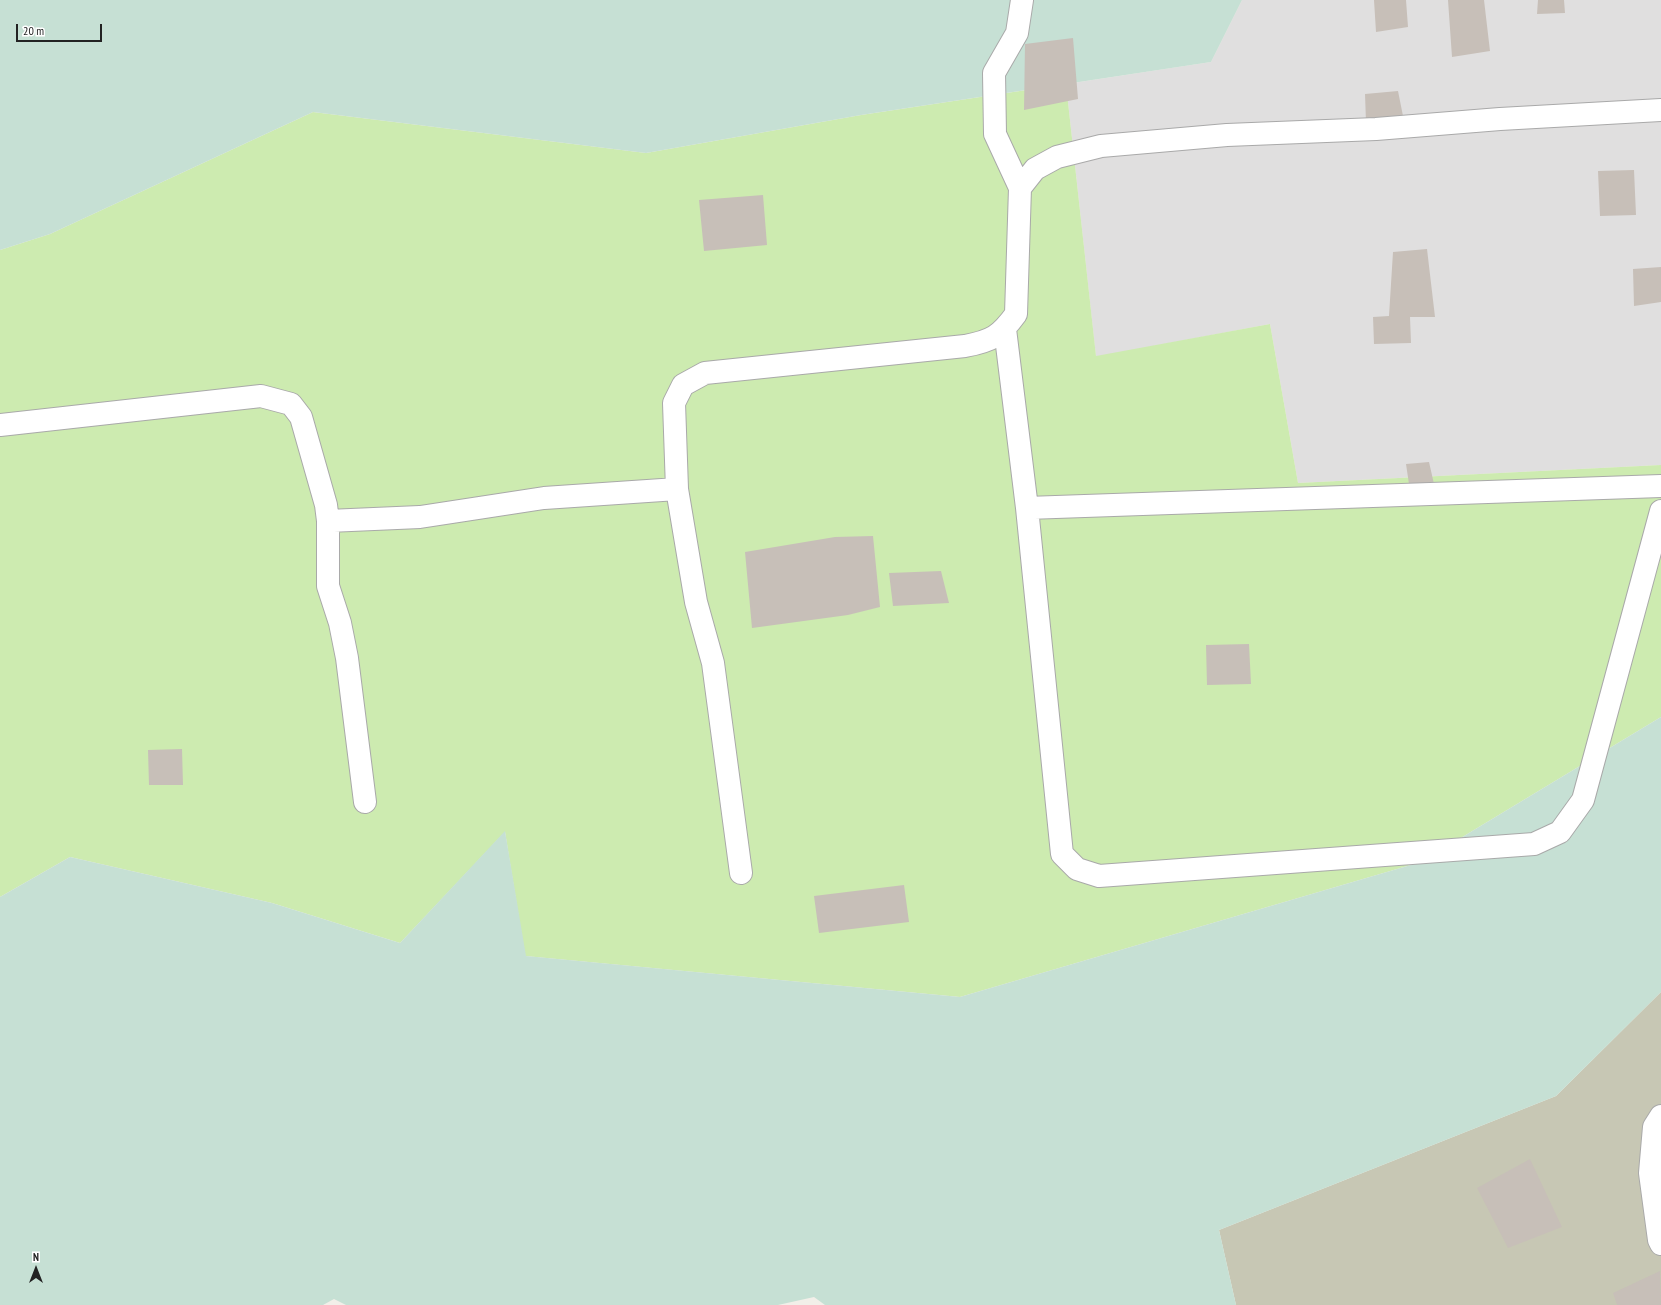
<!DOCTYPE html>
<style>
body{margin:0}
#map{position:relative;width:1661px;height:1305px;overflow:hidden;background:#f2efe9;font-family:"PT Sans Narrow",sans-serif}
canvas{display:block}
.north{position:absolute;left:16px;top:1249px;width:40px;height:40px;-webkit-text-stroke:3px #fff;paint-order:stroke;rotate:0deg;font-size:11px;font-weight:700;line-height:16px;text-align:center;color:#222}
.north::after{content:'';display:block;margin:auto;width:14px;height:18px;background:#222;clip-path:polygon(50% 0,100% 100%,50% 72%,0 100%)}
.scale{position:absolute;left:16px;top:24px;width:86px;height:18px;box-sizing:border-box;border:2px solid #222;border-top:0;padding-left:5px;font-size:12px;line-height:14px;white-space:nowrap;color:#222;-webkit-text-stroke:3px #fff;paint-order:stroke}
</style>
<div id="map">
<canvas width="1661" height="1305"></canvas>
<div class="north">N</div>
<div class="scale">20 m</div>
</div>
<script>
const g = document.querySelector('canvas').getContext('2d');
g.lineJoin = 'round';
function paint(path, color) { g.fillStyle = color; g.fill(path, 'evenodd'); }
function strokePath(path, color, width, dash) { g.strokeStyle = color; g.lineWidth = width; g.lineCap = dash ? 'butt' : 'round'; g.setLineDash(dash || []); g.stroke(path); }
const residential = new Path2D(`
 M1242,0H1661V465L1298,483L1270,324L1096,357L1066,84L1211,62Z`);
const construction = new Path2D(`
 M1661,992V1305H1236L1219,1230L1556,1096Z`);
const grass = new Path2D(`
 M1066,84L1096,356L1270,324L1298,483L1661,465V717L1421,862L960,997L525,956L505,832L400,943L272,903L70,857L0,897V250L50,234L313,112L646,153L861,115Z`);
const wetland = new Path2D(`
 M0,0H1242L1211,62L861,115L646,153L313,112L50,234L0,250Z
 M1661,717V992L1556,1096L1219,1230L1236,1305H825L814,1297L778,1305H346L334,1299L323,1305H0V897L70,857L272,903L400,943L505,831L526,956L960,997L1421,862Z`);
const building = new Path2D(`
 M1374,0H1406L1408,27L1376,32Z
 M1448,0H1484L1490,51L1452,57Z
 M1538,0H1564L1565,13L1537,14Z
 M1073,38L1078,99L1024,110L1025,44Z
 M1398,91L1403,116L1366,122L1365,94Z
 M1634,170L1636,215L1600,216L1598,171Z
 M763,195L767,245L704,251L699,200Z
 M1427,249L1435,317H1410L1411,343L1374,344L1373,317L1389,316L1393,252Z
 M1661,267V302L1634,306L1633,269Z
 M1429,462L1434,484H1409L1406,464Z
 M873,536L880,607L848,615L752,628L745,552L835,537Z
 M941,571L949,603L893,606L889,573Z
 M1249,644L1251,684L1207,685L1206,645Z
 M182,749L183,785H149L148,750Z
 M904,885L909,922L819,933L814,896Z
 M1530,1159L1562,1227L1508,1248L1477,1188Z
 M1660,1271L1661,1305H1617L1613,1293Z`);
const minor = new Path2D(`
 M1020,188L995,134L994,73L1017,33L1022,0
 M1005,329L1027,508L1062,854L1077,869L1099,876L1534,844L1560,832L1583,800L1661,511
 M0,425L261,396L291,404L301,417L326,505L328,521L420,517L544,498L677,489L674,403L683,385L705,373L965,346C992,341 1000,336 1016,314L1020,188L1035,169L1057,157L1101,146L1227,135L1376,129L1500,119L1661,110
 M677,489L696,602L713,663L741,873
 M1027,508L1661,486
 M328,521V586L340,623L347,658L365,802
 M1661,1116L1654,1127L1650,1173L1659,1240L1661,1244`);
paint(residential, '#e0dfdf');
paint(construction, '#c7c7b4');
paint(grass, '#cdebb0');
paint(wetland, '#c6e0d4');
paint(building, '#c7bfb8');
strokePath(minor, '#a9a9a9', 24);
strokePath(minor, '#fff', 22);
</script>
